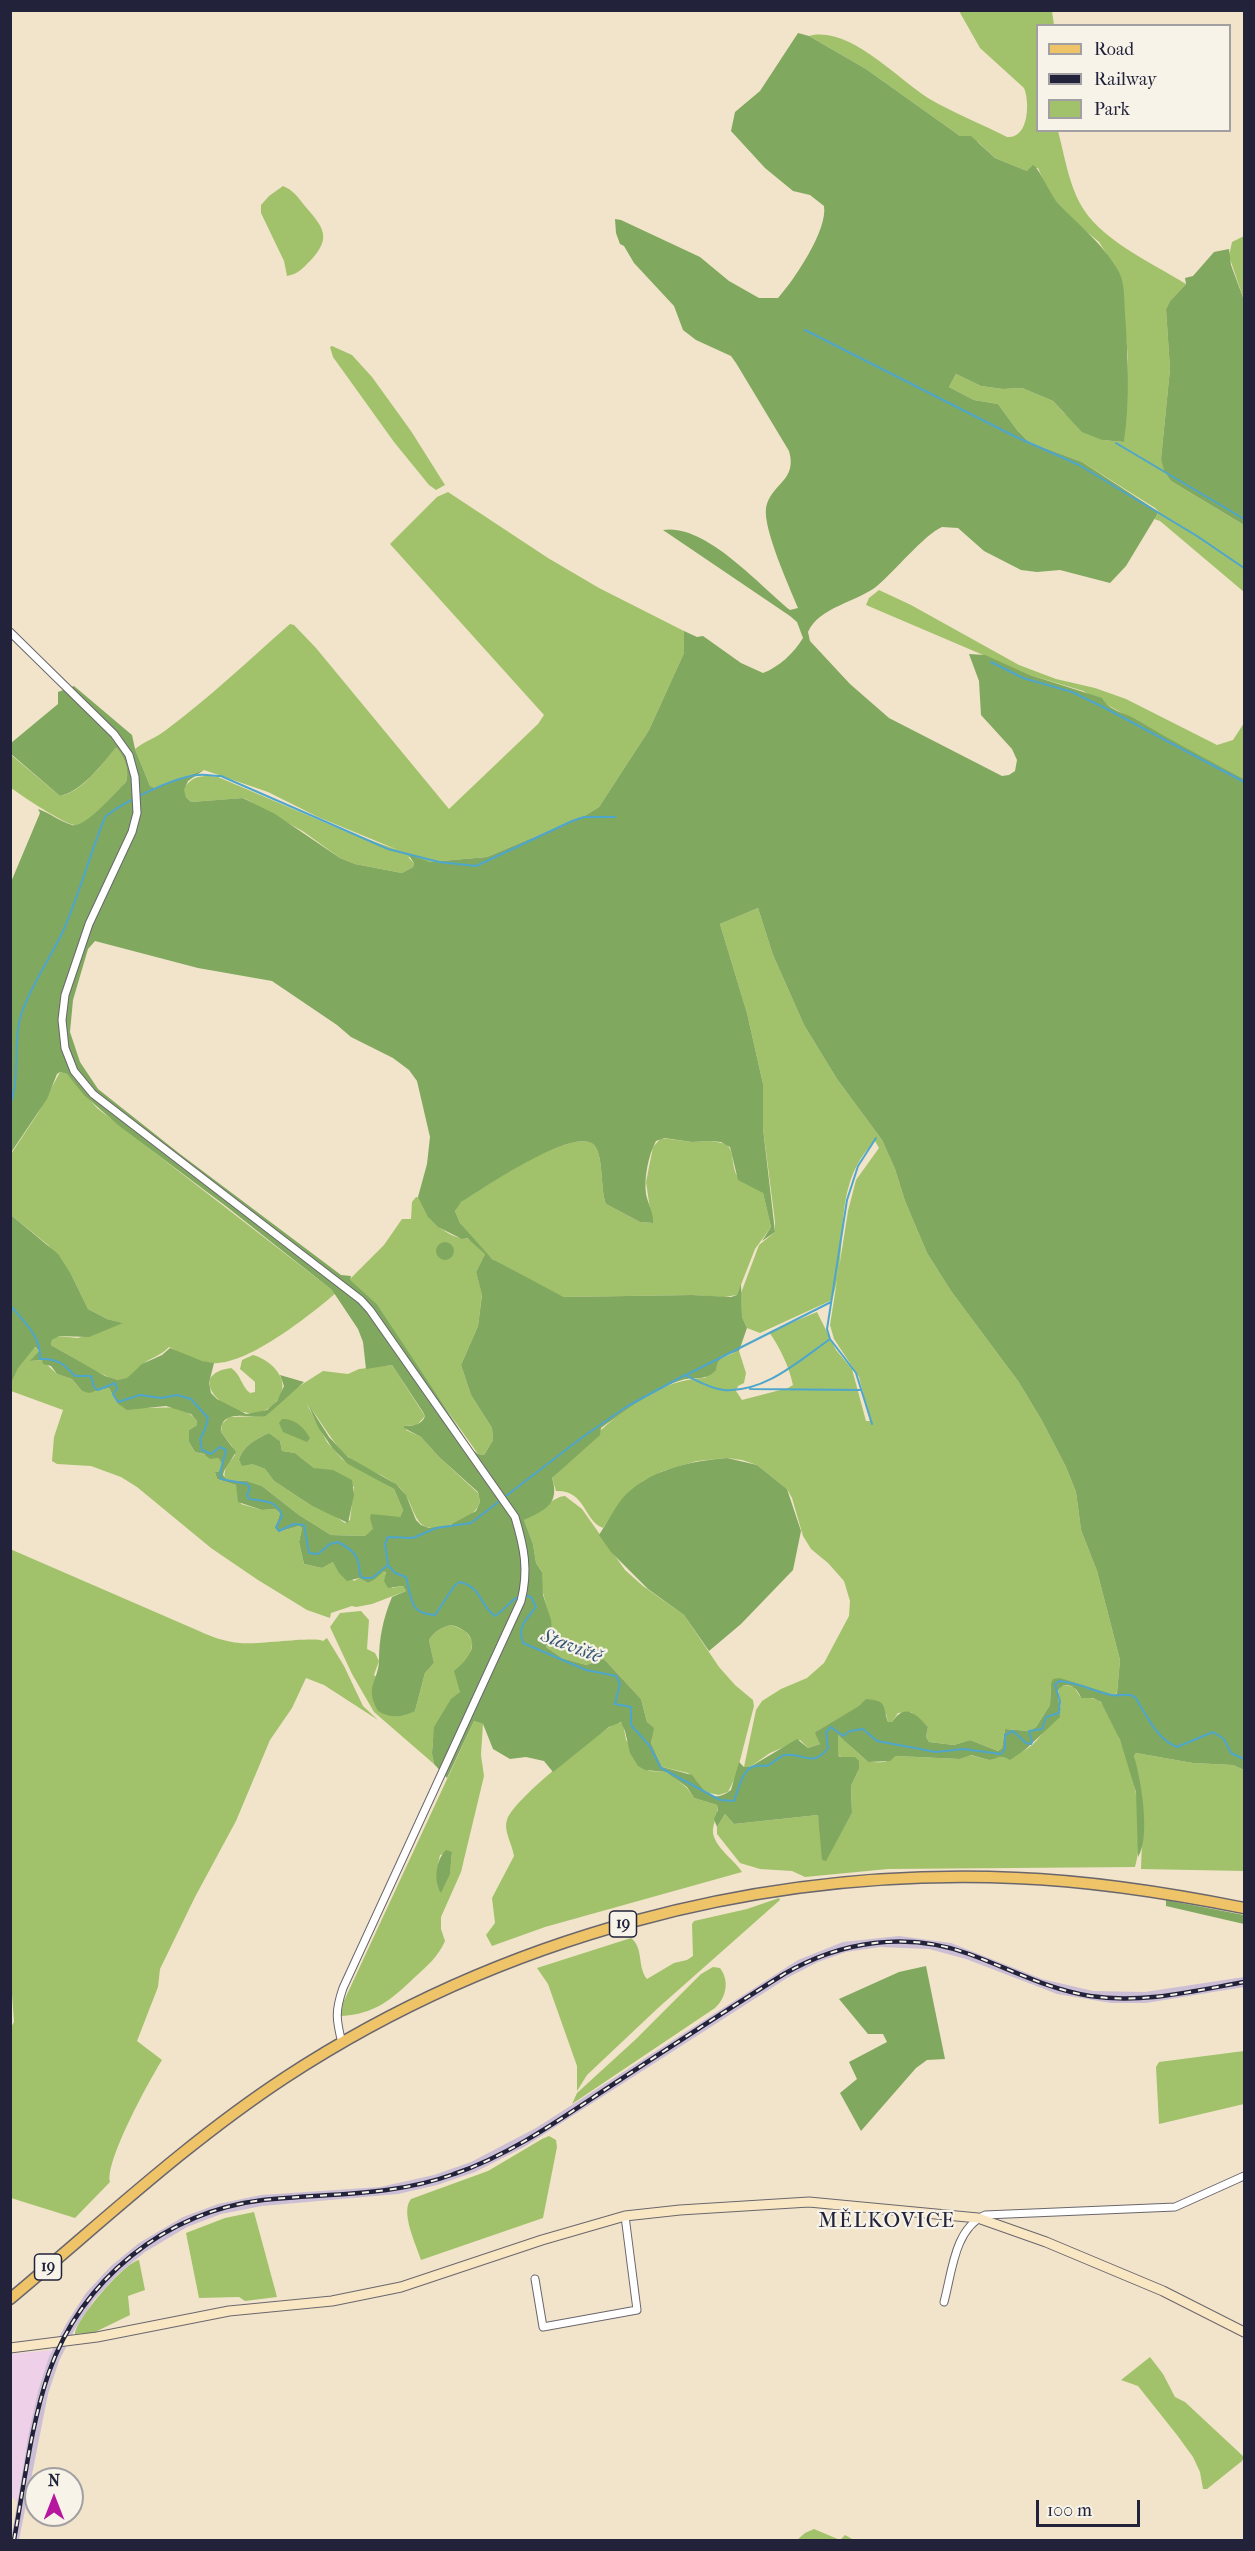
<!DOCTYPE html>
<meta charset="utf-8">
<style>
body{margin:0}
#map{position:relative;width:1255px;height:2551px;overflow:hidden;background:#f1e4ca;font-family:"IM FELL French Canon",serif}
canvas{display:block}
.frame{position:absolute;inset:0;border:12px solid #22223b;pointer-events:none}
.legend{position:absolute;left:1036px;top:24px;width:195px;height:108px;box-sizing:border-box;background:#f7f3e8;border:2px solid #a29fa3;margin:0;padding:8px 10px;list-style:none;font-size:18px;color:#22223b}
.legend li{display:flex;align-items:center;gap:12px;height:30px}
.legend b{width:30px;border:2px solid #a29fa3}
.north{position:absolute;left:24px;top:2467px;width:60px;height:60px;box-sizing:border-box;background:#f7f3e8;border:2px solid #a29fa3;border-radius:50%;rotate:0deg;font-size:16px;font-weight:700;line-height:24px;text-align:center;color:#22223b}
.north::after{content:'';display:block;margin:auto;width:21px;height:27px;background:#b5179e;clip-path:polygon(50% 0,100% 100%,50% 72%,0 100%)}
.scale{position:absolute;left:1036px;top:2500px;width:104px;height:27px;box-sizing:border-box;border:3px solid #22223b;border-top:0;padding-left:8px;font-size:18px;line-height:21px;white-space:nowrap;color:#22223b;-webkit-text-stroke:4px #f7f3e8;paint-order:stroke}
</style>
<div id="map">
<canvas width="1255" height="2551"></canvas>
<div class="frame"></div>
<ul class="legend">
<li><b style="height:8px;background:#efc469"></b>Road</li>
<li><b style="height:8px;background:#22223b"></b>Railway</li>
<li><b style="height:16px;background:#a1c26b"></b>Park</li>
</ul>
<div class="north">N</div>
<div class="scale">100 m</div>
</div>
<script>
const g = document.querySelector('canvas').getContext('2d');
g.lineJoin = 'round';
function paint(path, color) { g.fillStyle = color; g.fill(path, 'evenodd'); }
function strokePath(path, color, width, dash) { g.strokeStyle = color; g.lineWidth = width; g.lineCap = dash ? 'butt' : 'round'; g.setLineDash(dash || []); g.stroke(path); }
function write(font, color, halo, rows, align = 'center') {
  g.font = font + ' "IM FELL French Canon",serif'; g.lineWidth = 4.5; g.setLineDash([]); g.textBaseline = 'middle'; g.strokeStyle = halo; g.fillStyle = color; for (const [text, x, y, turn = 0] of rows) {
    g.save(); g.translate(x, y); g.rotate((+turn || 0) * Math.PI / 180); g.textAlign = isNaN(turn) ? turn : align; if (halo) g.strokeText(text, 0, 0); g.fillText(text, 0, 0); g.restore();
  }
}
const built = new Path2D(`
 M53,2350L38,2390L17,2502L10,2495V2354Z`);
const industrial = new Path2D(`
 M899,1936L951,1943L1042,1979L1093,1991L1145,1992L1244,1977V1987L1146,2003H1111L1057,1994L966,1959L929,1949L880,1947L846,1952L818,1962L787,1978L524,2147L475,2172L437,2185L398,2194L262,2206L221,2214L187,2227L145,2252L118,2274L94,2300L75,2329L59,2361L48,2394L19,2540H11L29,2432L38,2391L49,2357L66,2324L86,2293L111,2266L139,2243L183,2217L218,2204L261,2195L380,2187L434,2175L471,2162L536,2128L798,1960L843,1942Z`);
const green = new Path2D(`
 M959,11H1052L1054,25L1038,26V130L1058,131C1065,157 1069,187 1084,210C1105,242 1154,264 1186,284L1170,301L1166,309L1170,369L1161,459L1171,481L1244,525V567L1242,566L1244,568V592L1160,521L1154,519L1159,512L1155,508L1082,462L1029,442L1017,430L998,404L974,400L949,387L956,374L981,386L1003,389L1022,388L1053,401L1064,413L1102,440L1124,442L1128,358L1120,275L1099,242L1073,220L1049,193L1038,168L1027,171L995,158L978,142L960,136L866,69L809,36C848,25 897,78 928,98C953,113 982,124 1007,137C1029,139 1030,102 1024,88L980,48Z
 M283,186C293,190 298,197 304,205C323,227 333,237 310,261C302,269 298,274 287,276L284,261L261,213V205L269,196Z
 M1244,236V300L1229,256L1232,242Z
 M332,346L352,355L372,377L411,431L445,485L436,490L429,485L394,442L333,357L330,347Z
 M448,492L548,558L599,588L684,631V653L649,730L599,807L586,815L487,857L430,862L408,857L414,863L413,867L402,873L355,864L340,858L304,832L244,798L191,802L186,797L183,790C192,775 202,775 218,777L347,832L398,850L318,817L268,792L204,770L155,788L150,786L135,749C145,741 156,738 166,730C209,698 249,660 290,624L294,625L316,648L449,809L538,724L544,715L390,544L437,497Z
 M879,590L911,605L1019,665L1056,679L1095,688L1126,699L1217,745L1233,740L1244,723V779L1178,745L1083,691L1030,675L866,605L869,598Z
 M116,746C124,755 130,770 126,782C115,792 90,824 76,825C66,826 21,795 11,788L10,754L60,796C82,792 103,764 116,746Z
 M758,908L773,955L804,1025L837,1079L882,1140L895,1169L905,1201L927,1253L951,1291L1018,1381L1041,1419L1066,1467L1076,1492L1081,1530L1097,1571L1120,1660L1117,1692L1114,1695C1089,1690 1077,1679 1051,1684L1050,1705L1036,1727L1029,1731L1005,1729L1002,1748L998,1751L970,1740L954,1745L929,1742L926,1737L928,1727L911,1712L898,1713L892,1722H888L886,1714L860,1706L817,1731L820,1744L808,1748L800,1740L770,1753L750,1767H744L756,1710L762,1701L781,1689L807,1678L824,1663L849,1616L850,1601L844,1581L828,1563L811,1549L803,1536L792,1498L787,1489L757,1465L742,1460L727,1458L697,1461L663,1471L643,1481L621,1501L603,1528C583,1520 586,1490 556,1491L552,1478C595,1437 641,1380 705,1378L721,1358L739,1351L746,1373L744,1383L738,1386L736,1391L742,1400L788,1388L793,1385C789,1366 780,1348 769,1332L817,1312L836,1350L852,1369L866,1421H870L859,1377L834,1339L830,1325L848,1211L856,1180L879,1148L875,1141C829,1187 851,1246 832,1300L760,1333L747,1328L742,1317L741,1293L759,1245L775,1232V1222L763,1128V1084L747,1013L720,924Z
 M60,1072L67,1074L97,1108L336,1293C310,1315 247,1366 212,1363C197,1362 182,1354 169,1347C161,1356 151,1357 142,1365C136,1369 130,1378 124,1380C111,1384 65,1352 51,1345L52,1340L57,1336L78,1338L122,1323L107,1319L88,1309L71,1274L48,1245L11,1215V1154L38,1113Z
 M661,1138L692,1142L711,1141L727,1144C735,1154 731,1168 738,1177C744,1186 756,1186 763,1193L771,1227L755,1249L737,1295L724,1297L692,1295L564,1297L501,1265L485,1254L476,1272L482,1294L478,1326L461,1365L471,1395L492,1428L493,1440L484,1455L478,1454L434,1392L377,1304L349,1280L384,1245L402,1219H411L412,1202L416,1197L421,1198C423,1203 425,1212 428,1216C435,1226 455,1240 466,1238L477,1244L460,1223L455,1211L458,1204C477,1191 575,1125 594,1145C604,1156 600,1189 606,1204L640,1222L652,1223L646,1182L653,1147Z
 M34,1347L39,1351L31,1361L42,1360L57,1374L72,1379L82,1391L93,1392L109,1388L117,1403C125,1405 134,1408 142,1408C162,1409 182,1402 197,1421V1425L189,1430V1442L195,1452L218,1458L223,1463L220,1471L215,1472L217,1479L236,1485L241,1504L262,1510L275,1509L280,1513L275,1528L278,1532L299,1526L302,1528L299,1542L304,1564L322,1568L333,1562L354,1581L359,1578L368,1583L384,1570L392,1588L403,1586L406,1591L372,1604L356,1607L352,1606L331,1613L330,1618L307,1610L258,1580L211,1548L137,1487L121,1477L91,1466L57,1464L52,1461L54,1437L63,1410L11,1391C10,1374 22,1359 34,1347Z
 M253,1355C271,1360 292,1380 278,1399C250,1441 172,1376 231,1368C241,1374 241,1386 250,1393L255,1392V1382L240,1369L242,1360Z
 M392,1365L425,1416L417,1425L405,1426L406,1430L421,1437L439,1457L478,1493L480,1502C475,1515 465,1519 452,1524C406,1541 421,1501 394,1483C379,1472 360,1468 346,1455C330,1440 321,1420 307,1404L327,1442L342,1459L394,1489L403,1510L400,1517L374,1525L373,1530L365,1536L331,1535L299,1515L262,1486L247,1481L226,1480C221,1471 230,1462 235,1455L232,1446L221,1432L222,1424L229,1417L266,1416L290,1392L323,1371L348,1374L359,1369ZM269,1433L280,1441L282,1451L295,1453L314,1468L354,1487L350,1520L345,1523L333,1515L312,1506L274,1481L265,1469L239,1459C244,1445 256,1439 269,1433Z
 M565,1496L582,1509L625,1570L643,1586L684,1615L719,1667L735,1685L753,1700L754,1706L736,1776L728,1792L719,1795L704,1792L695,1779L688,1773L662,1767L651,1743L653,1728L647,1722L641,1699L604,1659L586,1665L562,1658L546,1647L552,1628L541,1585L542,1572L536,1563L533,1544L524,1520C537,1514 554,1496 565,1496Z
 M10,1549L199,1631C212,1637 226,1642 240,1643C258,1645 314,1636 323,1641L327,1638L344,1666L363,1706L378,1720L324,1685L306,1678L292,1708L270,1740L236,1821L195,1897L160,1969L158,1987L137,2041L162,2060C149,2081 105,2161 110,2182L75,2218L11,2198L10,2029L14,2022L10,1967Z
 M361,1611L369,1620L367,1649L375,1653L379,1661L374,1675L415,1711L425,1673L434,1663L429,1640C435,1631 441,1627 452,1625L465,1631L473,1641L469,1657L459,1667L460,1692C441,1714 428,1733 434,1764L374,1712L352,1674L330,1627L340,1613Z
 M1064,1685L1074,1687L1081,1698C1087,1698 1094,1697 1099,1701C1107,1706 1112,1719 1115,1728C1133,1770 1148,1822 1135,1867L888,1869L805,1877L792,1871L760,1869L740,1863L717,1834V1827L725,1814L734,1824L818,1815L825,1861L852,1813L851,1786L859,1769L838,1755V1735C848,1743 857,1753 868,1762C880,1762 887,1764 896,1756L960,1759L970,1755L989,1760C1000,1754 1016,1756 1027,1749C1041,1740 1051,1719 1061,1706L1058,1690Z
 M474,1721L483,1724L481,1755L484,1776L461,1872L441,1917V1929L445,1941C438,1957 427,1966 415,1977C391,2000 375,2014 341,2016L343,2003ZM452,1852L450,1873L441,1892C435,1880 437,1869 440,1855Z
 M617,1722L623,1723L626,1740L649,1771L666,1772L671,1775L687,1788L694,1798L717,1805C720,1814 712,1823 713,1833C716,1849 734,1859 742,1872L545,1927L492,1946L486,1935L495,1923L492,1898L514,1856C513,1846 503,1830 507,1820C514,1798 595,1736 617,1722Z
 M1136,1753L1193,1763L1233,1765L1244,1770V1871L1141,1869L1143,1811L1134,1756Z
 M779,1898L780,1900L658,2008L587,2075L577,2091V2066L548,1984L537,1968L631,1938C644,1948 637,1967 647,1979L674,1963L687,1960L693,1956L692,1924L694,1921L747,1909Z
 M713,1967L720,1968C730,1981 726,1998 715,2008L572,2104L577,2093L635,2040L701,1974Z
 M1244,2051V2104L1159,2124L1156,2067L1159,2062Z
 M549,2136L556,2140L557,2147L543,2218L421,2260C416,2244 400,2212 411,2199L488,2171L542,2139Z
 M254,2212L277,2297L245,2301L239,2297L199,2298L186,2233L225,2218Z
 M139,2260L145,2290L128,2296L130,2315L93,2333L75,2334C76,2319 125,2262 139,2260Z
 M1150,2357L1163,2374L1175,2397L1185,2402L1244,2457L1242,2461L1207,2489H1203L1200,2472L1193,2457L1177,2435L1138,2386L1121,2380Z
 M814,2529L840,2540L845,2535L854,2540H797L805,2533Z`);
const forest = new Path2D(`
 M798,33L809,36L866,69L960,136H971L995,158L1027,171L1033,165C1040,169 1049,193 1058,203C1080,227 1102,242 1119,272C1125,283 1124,300 1125,313C1128,356 1130,400 1124,442L1102,440L1082,432L1053,401L1022,388L1003,389L981,386L956,374L949,387L974,400L998,404L1017,430L1029,442L1082,462L1162,514L1158,513L1126,566L1110,583L1060,570L1037,572L1021,570L984,551L958,528L942,527C925,534 893,573 877,586C857,602 819,607 808,632L810,641L850,684L889,718L1002,776L1009,775L1015,771L1017,760L1012,749L981,715L979,681L969,654L985,655L1030,675L1102,698C1109,711 1124,712 1137,720C1172,741 1208,760 1244,779V1770L1233,1765L1193,1763L1136,1753L1134,1756C1141,1780 1151,1836 1138,1857L1136,1792L1120,1740L1101,1702L1093,1698H1081C1077,1689 1074,1685 1064,1685L1058,1690L1060,1717L1026,1749L1010,1760C1000,1754 999,1758 989,1760L971,1755L960,1759L896,1756L890,1761L868,1762L838,1735V1755L840,1757H855L859,1761V1769L851,1786L852,1813L826,1861L822,1860L818,1815L734,1824L725,1814L717,1827L714,1819L718,1810L717,1805L694,1798L687,1787L666,1772L645,1770L638,1766L630,1753L625,1731L621,1722L609,1727L553,1772L544,1761L526,1757L510,1759L493,1749L483,1724L474,1721L447,1778L434,1764L432,1753L434,1727L451,1699L460,1692L454,1671C474,1655 483,1635 452,1625C441,1627 435,1631 429,1640L434,1663L425,1673L415,1711C402,1717 391,1719 378,1711C364,1687 378,1682 379,1661C379,1638 383,1619 392,1597L406,1591L403,1586L388,1588L384,1581L386,1573L384,1571L375,1579L368,1583L359,1578L347,1581L339,1573L333,1562L322,1568L304,1564L299,1542L302,1528L299,1526L278,1532L275,1528L280,1513L275,1509L262,1510L238,1502L236,1485L217,1479L215,1472L220,1471L222,1463L218,1458L210,1459L204,1454L195,1452L189,1442V1430L197,1425V1421L191,1414L166,1406L127,1410L117,1403L109,1388L89,1393L82,1391L72,1379L57,1374L51,1366L43,1364L42,1360L30,1361L39,1351L35,1347L18,1368L11,1383V1215L58,1254L71,1274L88,1309L107,1319L123,1323L89,1337L59,1336L52,1340L51,1345L105,1376L118,1380L127,1378L142,1364L162,1355L170,1348L202,1361L214,1363L209,1383L211,1393L217,1399L246,1414L267,1410L277,1401L284,1386L280,1375L304,1382L266,1416C252,1419 220,1407 221,1432L236,1452L224,1471L223,1475L227,1480L247,1481L262,1486L299,1515L331,1535L365,1536L373,1529L370,1518L371,1514L400,1517L403,1510L394,1489L348,1464L333,1449L318,1427L308,1404L329,1437L348,1457L396,1484L406,1495L416,1520L421,1525L429,1528L450,1525L476,1511L480,1502L478,1492L439,1457L421,1437L404,1428V1426C413,1426 422,1425 425,1416L423,1412L392,1365L366,1369L363,1342L358,1329L332,1290L227,1207L118,1125L84,1095L67,1074L60,1072L57,1074L47,1099L10,1154L11,882L40,813L38,809C50,813 61,822 72,825C86,828 115,792 126,782C130,771 124,755 116,747C102,765 82,791 60,796L11,754V743L58,704V692L74,686L132,735L135,749L150,786L155,788L204,770L188,781L184,790L186,797L191,802L243,798L275,814L340,858L355,864L402,873L413,867L414,863L408,854L430,862L487,857L586,815L599,807L649,730L684,653V631L697,637L703,636L741,663L763,673C779,667 794,653 803,638L797,622L790,616L663,530C705,523 759,585 790,610L798,608C789,586 763,529 766,508C770,484 798,481 789,451L736,363L731,356L696,340L683,330L674,306L634,263L624,246L620,244L616,233L615,219L621,220L700,257L729,281L759,298H778C794,280 828,230 824,206L810,195L793,191L765,168L731,131L735,112L760,91ZM758,908L773,955L804,1025L837,1079L882,1140L895,1169L905,1201L927,1253L951,1291L1018,1381L1041,1419L1066,1467L1076,1492L1081,1530L1097,1571L1120,1660L1117,1693L1114,1695L1060,1678L1053,1679L1051,1684L1050,1705L1036,1727L1029,1731L1005,1729L1002,1748L998,1751L970,1740L954,1745L929,1742L926,1737L928,1727C915,1713 905,1703 892,1722H888C882,1705 888,1701 866,1699L859,1706L817,1731L815,1733L820,1744L808,1748L797,1739L750,1767H744L739,1762L731,1790C710,1806 703,1788 692,1775L662,1767L651,1743L654,1728L647,1722L641,1699L604,1659L586,1665L562,1658L546,1647L552,1628L551,1620L543,1595L542,1572L536,1563L533,1544L524,1520C546,1510 560,1503 552,1478L600,1435L601,1428C626,1410 652,1389 682,1380C695,1376 705,1382 716,1370C717,1356 728,1355 739,1351L747,1328L742,1317L741,1284L737,1295L731,1297L692,1295L564,1297L492,1259L460,1223L455,1211L461,1202C481,1190 575,1125 594,1145C604,1156 600,1189 606,1204L640,1222L653,1223C654,1214 648,1204 646,1194C644,1178 648,1156 656,1141L664,1138L692,1142L711,1141L721,1142L730,1147L738,1180L763,1193L771,1227L762,1241L775,1232L763,1128V1084L747,1013L720,924ZM95,941L198,968L272,981L337,1025L351,1037L393,1058L409,1070L417,1081L430,1137L427,1164L418,1197L428,1217L438,1227L462,1239L467,1238L485,1254L476,1272L482,1295L478,1326L461,1365L471,1395L492,1428L493,1440L484,1455L478,1454L473,1450L377,1304L350,1280L351,1276L341,1275L180,1154L98,1089L80,1062L70,1032L73,1000L88,949Z
 M1229,249L1231,265L1244,300V525L1171,481L1164,470L1161,459L1170,369L1166,309L1170,301L1186,284L1185,278L1193,276L1214,252Z
 M436 1251a9 9 0 1 1 18 0a9 9 0 1 1-18 0Z
 M282,1419C295,1418 304,1428 310,1438L307,1442L283,1432L279,1423Z
 M269,1433L280,1441L282,1451L295,1453L314,1468L333,1470L352,1480L354,1495L348,1523L312,1506L274,1481L265,1469L252,1464L242,1466L239,1459C244,1445 256,1439 269,1433Z
 M727,1458L757,1465L787,1489L801,1531L793,1570L741,1624L709,1651L684,1615L648,1589L611,1552L599,1535C606,1524 613,1511 621,1500C646,1470 690,1461 727,1458Z
 M446,1850L452,1852L450,1874L441,1893C433,1880 436,1860 446,1850Z
 M1166,1900L1244,1915V1924L1166,1906Z
 M926,1966L945,2059L927,2060L916,2068L861,2131L840,2093L857,2079L849,2062L887,2042L883,2034H868L839,1999L899,1972Z`);
const stream = new Path2D(`
 M805,330L1014,436L1079,465L1197,536L1244,568
 M1116,443L1244,519
 M991,662L1023,678L1072,692L1105,708L1244,782
 M10,1105C21,1075 12,1044 21,1015C31,984 51,958 64,929C80,892 90,854 105,817C123,802 174,777 198,775C205,774 214,776 221,776L388,849L439,862L476,866L572,821L584,817H615
 M10,1305C23,1321 42,1337 40,1359C57,1358 64,1364 75,1376H91L94,1387L98,1390L115,1383L117,1389L113,1394L118,1402L140,1395L161,1398L177,1395L191,1399L208,1418L205,1429L200,1439L202,1450L211,1454L220,1447L226,1450L220,1473L221,1479L247,1484L250,1488L247,1495L249,1499C264,1501 277,1500 282,1516L276,1527L279,1531L294,1524L304,1525L309,1553L318,1554L330,1544L338,1542C355,1551 359,1556 360,1575L363,1578H372L388,1565L395,1573L406,1577C412,1599 409,1614 435,1615L455,1585L460,1582C483,1588 479,1605 495,1616C508,1608 515,1591 531,1597L536,1607C526,1620 517,1626 523,1643L586,1670L616,1676L620,1684L615,1704L631,1707V1725L649,1745L661,1768L720,1800L734,1801C738,1791 742,1768 755,1766C760,1765 764,1767 769,1765C774,1762 780,1756 785,1755C804,1753 813,1768 828,1748L826,1732L831,1727L843,1736L850,1731L863,1729L877,1741L936,1752L963,1749L1001,1754L1005,1749V1735L1013,1731L1026,1743L1031,1744L1032,1742L1029,1731L1042,1729L1046,1717L1059,1713L1060,1701L1055,1685L1059,1681C1077,1682 1093,1691 1111,1695C1120,1697 1127,1692 1135,1697C1146,1714 1157,1740 1177,1747L1213,1732L1224,1739L1231,1753L1244,1759
 M830,1339L856,1373L872,1424
 M686,1375L831,1302
 M750,1389L861,1390
 M388,1565L385,1544L388,1537L413,1538L436,1528L471,1523L580,1439L626,1407L685,1375C696,1380 711,1389 724,1390C764,1393 799,1361 830,1339L827,1329L847,1200L858,1166L876,1138`);
const street = new Path2D(`
 M10,632L114,734L129,755L135,777L137,813L132,832L89,924L65,995L62,1020L65,1048L74,1071L93,1094L361,1300L370,1310L515,1517C524,1547 529,1570 521,1601L343,1988C335,2011 336,2019 342,2043
 M535,2279L543,2327L637,2310L625,2216
 M944,2302C952,2273 954,2229 985,2215L1175,2207L1244,2176`);
const secondary = new Path2D(`
 M10,2348L97,2337L229,2311L332,2301L401,2287L542,2240L625,2216L680,2210L809,2202L978,2218L1046,2242L1163,2291L1244,2332`);
const primary = new Path2D(`
 M10,2299C101,2223 187,2142 286,2077C500,1937 760,1867 1016,1878C1093,1881 1169,1893 1244,1908`);
const rail = new Path2D(`
 M14,2540C24,2486 31,2424 49,2372C82,2279 165,2212 263,2200C327,2193 391,2197 454,2174C510,2155 559,2120 609,2087C667,2049 725,2011 784,1974C841,1941 907,1931 969,1954C1010,1969 1047,1989 1090,1996C1142,2004 1194,1991 1244,1982`);
const shields = [
 [623,1924,27],
 [48,2267,27]
];
const shieldNames = [
 ["19",623,1924],
 ["19",48,2267]
];
const waterNames = [
 ["Staviště",571,1647,21]
];
const quarterNames = [
 ["MĚLKOVICE",887,2222]
];
paint(built, '#eed0e8');
paint(industrial, '#ccbed4');
paint(green, '#a1c26b');
paint(forest, '#80a85f');
strokePath(stream, '#4fa6cc', 2);
strokePath(street, '#6a666d', 9);
strokePath(secondary, '#6a666d', 11);
strokePath(primary, '#6a666d', 13);
strokePath(street, '#fff', 7);
strokePath(secondary, '#f9e7c3', 9);
strokePath(primary, '#efc469', 10);
strokePath(rail, '#22223b', 4.5);
strokePath(rail, '#f7f3e8', 2, [7]);
for (const [x, y, w] of shields) { const box = new Path2D(); box.roundRect(x - w / 2, y - 13, w, 26, 4.5); g.fillStyle = '#f7f3e8'; g.fill(box); strokePath(box, '#22223b', 1.5); }
write('bold 16px', '#22223b', null, shieldNames);
write('italic 20px', '#345775', '#f7f3e8', waterNames);
g.letterSpacing = '1.5px';
write('21px', '#22223b', '#f7f3e8', quarterNames);
g.letterSpacing = '0px';
</script>
